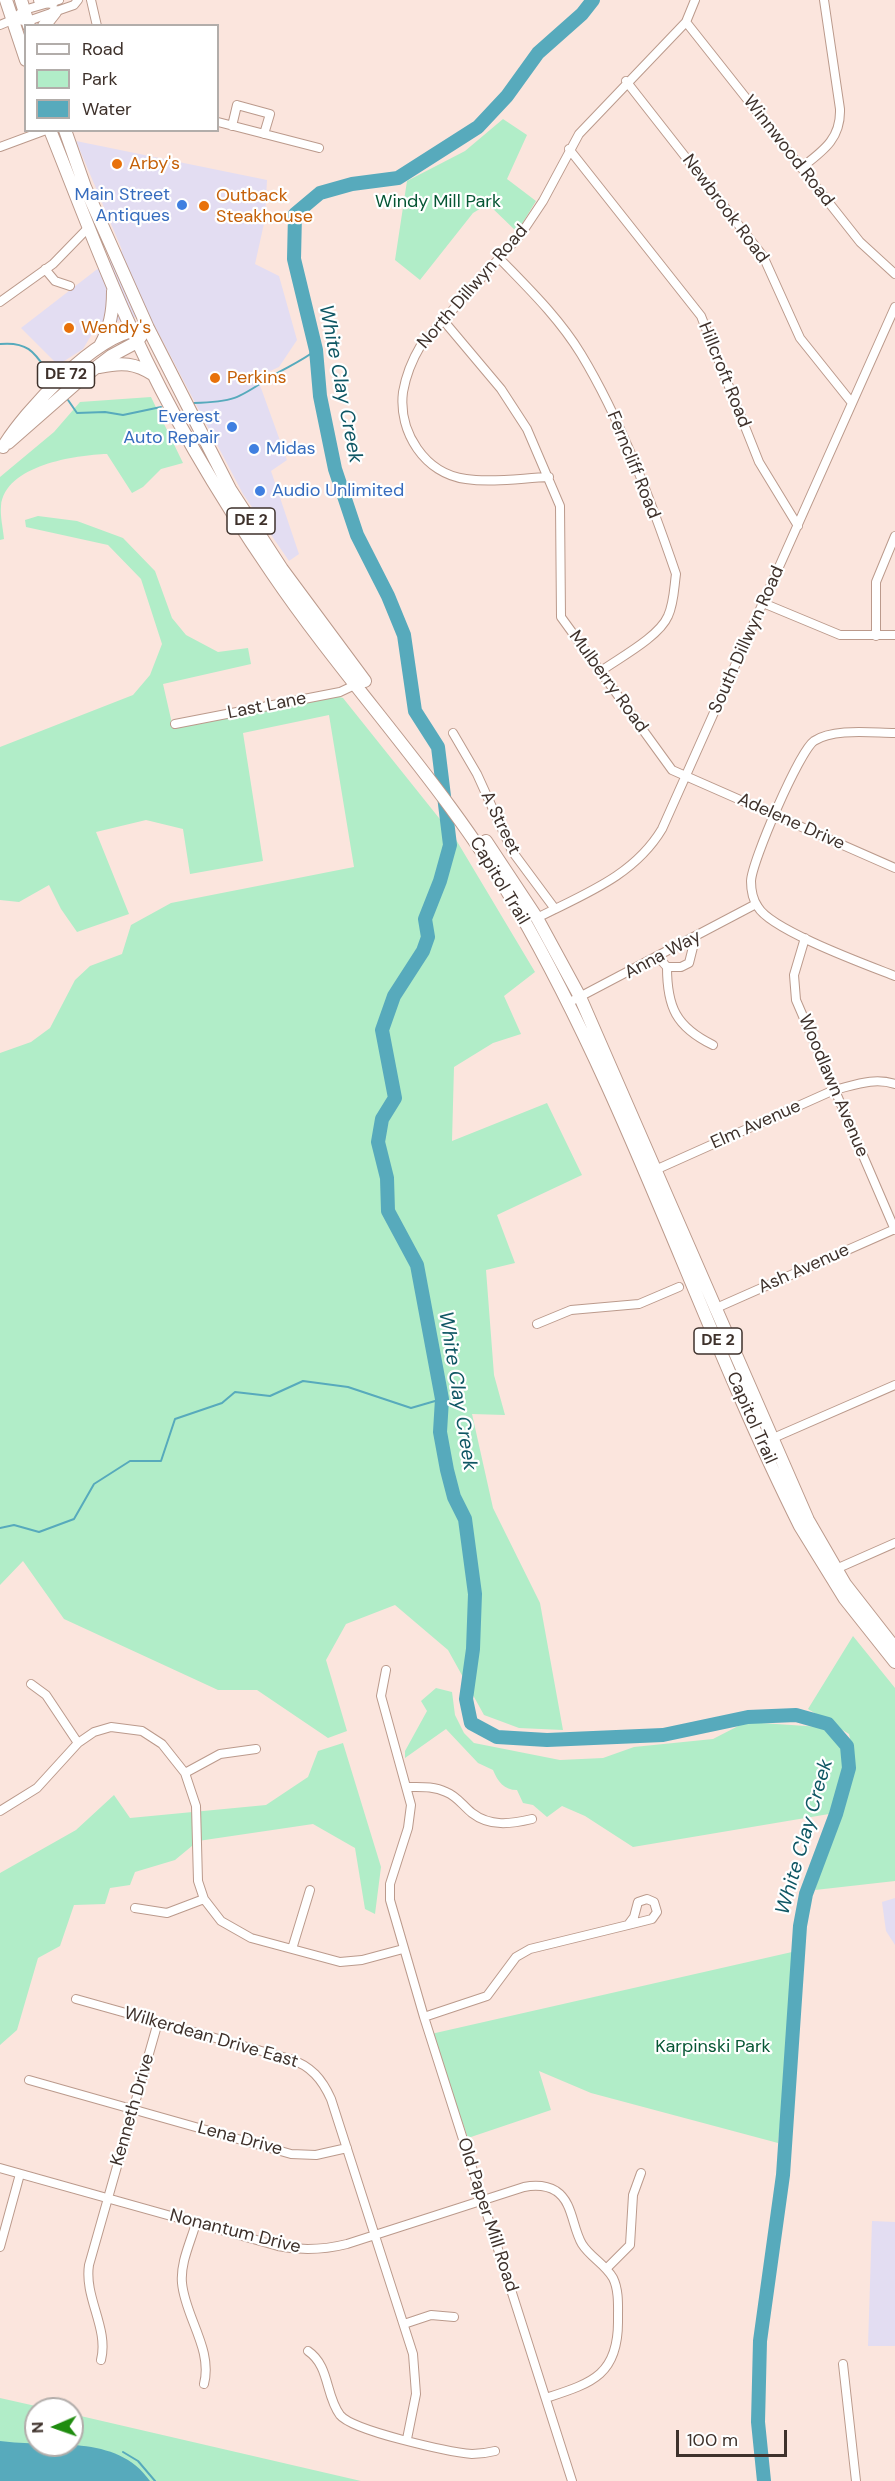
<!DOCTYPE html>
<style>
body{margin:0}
#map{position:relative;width:895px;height:2481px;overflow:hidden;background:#fbe5dd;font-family:"DM Sans",sans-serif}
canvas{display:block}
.legend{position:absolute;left:24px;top:24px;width:195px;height:108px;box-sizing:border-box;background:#fff;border:2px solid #b2adaa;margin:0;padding:8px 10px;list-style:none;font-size:18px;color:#3e312b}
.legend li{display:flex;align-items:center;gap:12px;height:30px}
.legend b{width:30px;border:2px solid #b2adaa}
.north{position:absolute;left:24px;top:2397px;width:60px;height:60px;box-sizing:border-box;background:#fff;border:2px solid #b2adaa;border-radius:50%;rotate:268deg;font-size:16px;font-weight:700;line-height:24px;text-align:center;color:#3e312b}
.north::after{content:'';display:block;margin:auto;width:21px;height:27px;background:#1f8c0f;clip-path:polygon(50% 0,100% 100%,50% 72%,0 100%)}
.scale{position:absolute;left:676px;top:2430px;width:111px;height:27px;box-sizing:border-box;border:3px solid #3e312b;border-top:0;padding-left:8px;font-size:18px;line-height:21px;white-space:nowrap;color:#3e312b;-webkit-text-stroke:4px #fff;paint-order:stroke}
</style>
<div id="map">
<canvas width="895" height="2481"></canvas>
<ul class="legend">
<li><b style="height:8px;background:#fff"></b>Road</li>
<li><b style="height:16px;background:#b1edc8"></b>Park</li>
<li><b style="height:16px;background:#57aabc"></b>Water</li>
</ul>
<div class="north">N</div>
<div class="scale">100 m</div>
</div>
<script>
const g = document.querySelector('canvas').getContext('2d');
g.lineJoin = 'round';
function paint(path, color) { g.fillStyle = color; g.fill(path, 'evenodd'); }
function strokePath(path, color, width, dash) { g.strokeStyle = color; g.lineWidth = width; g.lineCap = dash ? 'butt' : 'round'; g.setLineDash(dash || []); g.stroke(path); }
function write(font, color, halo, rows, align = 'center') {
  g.font = font + ' "DM Sans",sans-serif'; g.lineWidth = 4.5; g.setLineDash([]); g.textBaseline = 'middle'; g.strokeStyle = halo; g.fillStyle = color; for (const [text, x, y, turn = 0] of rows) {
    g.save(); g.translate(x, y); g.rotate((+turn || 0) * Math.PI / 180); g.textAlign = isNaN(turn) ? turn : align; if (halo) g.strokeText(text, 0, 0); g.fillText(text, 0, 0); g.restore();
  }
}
const commercial = new Path2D(`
 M76,141L267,180L265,219L255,264L279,276L297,340L279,367L257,377L287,460L271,471L299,554L289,561L243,494L149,315L98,324L83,349L58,365L21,328L122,250Z
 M895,1898V1945L886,1931L882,1902Z
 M872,2221L895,2222V2346H868Z`);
const green = new Path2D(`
 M503,119L527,135L507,179L536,201L517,232L488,204L473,213L420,280L395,260L407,181L465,151Z
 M151,397L183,463L161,469L143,487L132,493L107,454C76,455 5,465 1,506C0,516 3,528 4,539L0,540V477L54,432L80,402Z
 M38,516L77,521L123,538L155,571L172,618L186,635L218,652L248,648L251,664L163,684L173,728L332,695L343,698L455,838L535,972L504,996L521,1034L493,1043L454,1067L452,1141L547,1103L582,1175L497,1215L515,1263L486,1270L494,1375L505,1415L472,1414L493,1508L540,1603L563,1730L519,1728L484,1715L448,1650L395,1605L346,1624L326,1660L347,1731L328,1738L257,1690H218L64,1619L23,1561L0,1585V1053L31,1042L50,1028L75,980L90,966L122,954L131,925L171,903L354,867L329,715L243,733L263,861L190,874L183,829L146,820L96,832L129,914L77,932L61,909L49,885L19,902L0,900V747L133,695L150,675L162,644L141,579L108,545L26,527L25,520Z
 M853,1636L895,1688V1881L815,1890L855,1760L849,1734L808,1709Z
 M436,1688L452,1692L455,1715L464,1733L474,1743L560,1760L603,1758L634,1747L713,1739L746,1722L821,1727L839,1739L848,1759L829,1814L633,1847L585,1816L562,1806L547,1817L533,1805L523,1803L517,1790C504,1790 498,1782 493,1770L478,1763L446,1729L405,1758V1751L427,1711L421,1701Z
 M343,1743L381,1867L375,1914L365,1909L355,1848L313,1824L198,1841L175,1860L135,1872L130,1885L110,1888L105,1904L74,1905L60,1946L38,1958L17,2030L0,2045V1873L76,1830L114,1795L130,1818L266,1805L308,1777L318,1751Z
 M792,1952L789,2039L778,2143L591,2093L539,2071L551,2110L468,2138L431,2034Z
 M0,2398L49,2409H36V2445H72V2414L361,2481H0Z`);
const water = new Path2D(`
 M0,2441C50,2448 117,2433 150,2481H0Z`);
const stream = new Path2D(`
 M0,344C32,341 36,356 53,379
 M68,400L77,413L105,412L123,415L161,407
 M194,403C235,402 239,398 272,376C287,367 302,361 316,350
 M0,1528L14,1525L39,1532L74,1519L94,1484L130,1461H161L175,1419L222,1403L235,1392L270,1396L303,1381L348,1387L411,1408L442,1399
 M123,2452L138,2461L155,2481`);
const river = new Path2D(`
 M593,0L582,14L538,53L507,96L478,127L398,178L352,184L320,193L295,214L294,259L316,350L320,396L335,469L357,535L388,596L404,635L415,711L438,747L450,845L440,881L425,919L428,937L423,951L394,996L382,1030L395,1098L382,1119L378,1142L387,1178L388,1211L417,1265L442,1399L440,1432L447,1470L454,1497L465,1519L475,1594L473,1649L466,1699L471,1723L497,1737L547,1740L663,1735L748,1717L796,1715L828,1724L847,1746L849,1768L836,1814L806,1894L800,1926L783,2175L760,2341L758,2422L764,2481`);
const minor = new Path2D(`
 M91,0L97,26
 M12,20L28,21L74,5L78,0
 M686,22L860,242L895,274
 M0,25L12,20L24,10L59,0
 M626,81L763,256L800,338L852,403
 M218,122L319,148
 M232,126L237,105L270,114L264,134
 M0,147L46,130
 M569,149L701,316L759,462L798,526
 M801,168C823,151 841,139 840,109L824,0
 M501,260C529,289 559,318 581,354C621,420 651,501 676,574C674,588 674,603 668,616C659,637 619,658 601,671
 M45,269L55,281L70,286
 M0,302L53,264L89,227
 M443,320L501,389L527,429L560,506L561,617L672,770L895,868
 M549,477C522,478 492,483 466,479C425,474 398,432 403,392C406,375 412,360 421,345L521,234L543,201L579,134L686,22L695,0
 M763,603L840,635H895
 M876,636V582L895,536
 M175,724L340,692L357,684
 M453,733L477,774L512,851L555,909
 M895,733C872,733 834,728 814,741C799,752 752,861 751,881C751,890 753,900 758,907C771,930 867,965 895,976
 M537,918C584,894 634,876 662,829L895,307
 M805,938L794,975L796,1000L895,1230
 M659,958L667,967C667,1007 676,1027 713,1045
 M667,967H681L689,963L695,939
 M568,1003L756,904
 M653,1171L834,1090C855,1085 874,1077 895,1084
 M714,1309L895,1229
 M537,1324L571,1310L639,1304L679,1287
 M771,1439L895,1385
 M836,1569L895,1543
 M386,1670L381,1696L411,1805L408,1828L390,1884V1900L424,2017L572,2481
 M31,1684L46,1695L78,1743
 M185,1773L220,1754L256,1749
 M408,1787C421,1787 434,1786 446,1792C457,1796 463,1806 472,1813C490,1827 511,1824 532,1819
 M0,1811L37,1788L78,1743L94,1732L111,1727L142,1731L162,1744L185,1773L196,1806L198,1881L204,1899L221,1921L251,1938L340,1962L362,1960L403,1949
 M135,1908L167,1913L204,1899
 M292,1949L310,1890
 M76,1999L290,2059C311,2066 322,2079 331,2099L413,2354L416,2394L407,2439
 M424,2017L487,1996L516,1957L530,1949L628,1925L652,1919L657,1912L654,1902L647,1899L638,1902L634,1917L628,1925
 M29,2080L291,2154L316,2155L347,2148
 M0,2168L278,2246C302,2251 323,2250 347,2244L524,2187C535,2185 546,2185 556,2191C573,2202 572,2227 582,2244C590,2257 605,2264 613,2278C619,2290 618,2306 618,2319C619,2375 592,2383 546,2398
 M196,2223C191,2241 180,2263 182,2283C185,2317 213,2349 204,2384
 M0,2247L20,2174
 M606,2269L630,2245L633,2195L641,2173
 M404,2324L431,2315L454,2317
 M308,2351C330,2366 325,2395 340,2415C353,2431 449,2452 472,2454C480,2454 487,2453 495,2451
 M101,2360C109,2328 84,2298 89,2265L158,2022
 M843,2364L856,2481`);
const primary = new Path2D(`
 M6,0L26,60
 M21,0L29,26
 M40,0L52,2
 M44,26L55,12
 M50,130C77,197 102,265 132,330C171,415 219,496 272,573C350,688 447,787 517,908C631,1105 699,1324 800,1526L845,1599L895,1662
 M65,130L85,187L148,328L230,489L282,569L365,681
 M100,346C110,328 113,312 113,291
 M100,367C122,362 135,363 154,375
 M8,443L81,379L111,356L137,342L141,336
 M3,447C25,411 94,336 137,330
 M486,841L537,918L580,997L808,1520L845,1584L895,1648`);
const markers = [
 [117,164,6,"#e8710a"],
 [182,205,6,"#3f7fe0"],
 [204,206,6,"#e8710a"],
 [69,328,6,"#e8710a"],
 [215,378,6,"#e8710a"],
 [232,427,6,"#3f7fe0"],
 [254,449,6,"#3f7fe0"],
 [260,491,6,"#3f7fe0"]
];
const shields = [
 [66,375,57],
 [251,521,48],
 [718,1341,48]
];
const shieldNames = [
 ["DE 72",66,375],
 ["DE 2",251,521],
 ["DE 2",718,1341]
];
const streetNames = [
 ["Winnwood Road",788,151,52],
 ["Newbrook Road",725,209,53],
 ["North Dillwyn Road",473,287,-49],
 ["Hillcroft Road",724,375,68],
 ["Ferncliff Road",633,465,68],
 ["South Dillwyn Road",747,640,-66],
 ["Mulberry Road",608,682,54],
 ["Last Lane",267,706,-11],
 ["Adelene Drive",791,822,24],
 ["A Street",500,823,64],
 ["Capitol Trail",499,881,59],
 ["Anna Way",663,955,-28],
 ["Woodlawn Avenue",833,1086,67],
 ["Elm Avenue",756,1125,-24],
 ["Ash Avenue",804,1269,-24],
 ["Capitol Trail",751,1418,66],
 ["Wilkerdean Drive East",211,2038,16],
 ["Kenneth Drive",133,2110,-74],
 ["Lena Drive",240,2139,15],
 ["Old Paper Mill Road",487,2215,72],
 ["Nonantum Drive",235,2232,14]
];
const foodNames = [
 ["Arby's",129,164],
 ["Outback",216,196],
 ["Steakhouse",216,217],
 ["Wendy's",81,328],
 ["Perkins",227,378]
];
const shopNames = [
 ["Main Street",170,195],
 ["Antiques",170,216],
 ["Everest",220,417],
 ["Auto Repair",220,438],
 ["Midas",266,449,"left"],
 ["Audio Unlimited",272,491,"left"]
];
const parkNames = [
 ["Windy Mill Park",438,202],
 ["Karpinski Park",713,2047]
];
const waterNames = [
 ["White Clay Creek",340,384,79],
 ["White Clay Creek",457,1391,81],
 ["White Clay Creek",805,1837,-74]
];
paint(commercial, '#e3ddf2');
paint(green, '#b1edc8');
paint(water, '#57aabc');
strokePath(stream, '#57aabc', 2);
strokePath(river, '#57aabc', 14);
strokePath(minor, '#bb9a8c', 10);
strokePath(primary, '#bb9a8c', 14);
strokePath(minor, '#fff', 8);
strokePath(primary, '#fff', 12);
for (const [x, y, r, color] of markers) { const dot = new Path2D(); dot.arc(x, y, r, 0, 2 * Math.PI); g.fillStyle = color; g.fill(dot); strokePath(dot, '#fff', 2); }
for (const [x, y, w] of shields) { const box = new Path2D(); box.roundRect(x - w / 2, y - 13, w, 26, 4.5); g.fillStyle = '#fff'; g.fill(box); strokePath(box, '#3e312b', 1.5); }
write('bold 16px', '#3e312b', null, shieldNames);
write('18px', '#3e312b', '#fff', streetNames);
write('18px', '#c56008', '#fff', foodNames, 'left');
write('18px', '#366cbe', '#fff', shopNames, 'right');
write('18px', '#065634', '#fff', parkNames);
write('italic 20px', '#0f5764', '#fff', waterNames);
</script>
